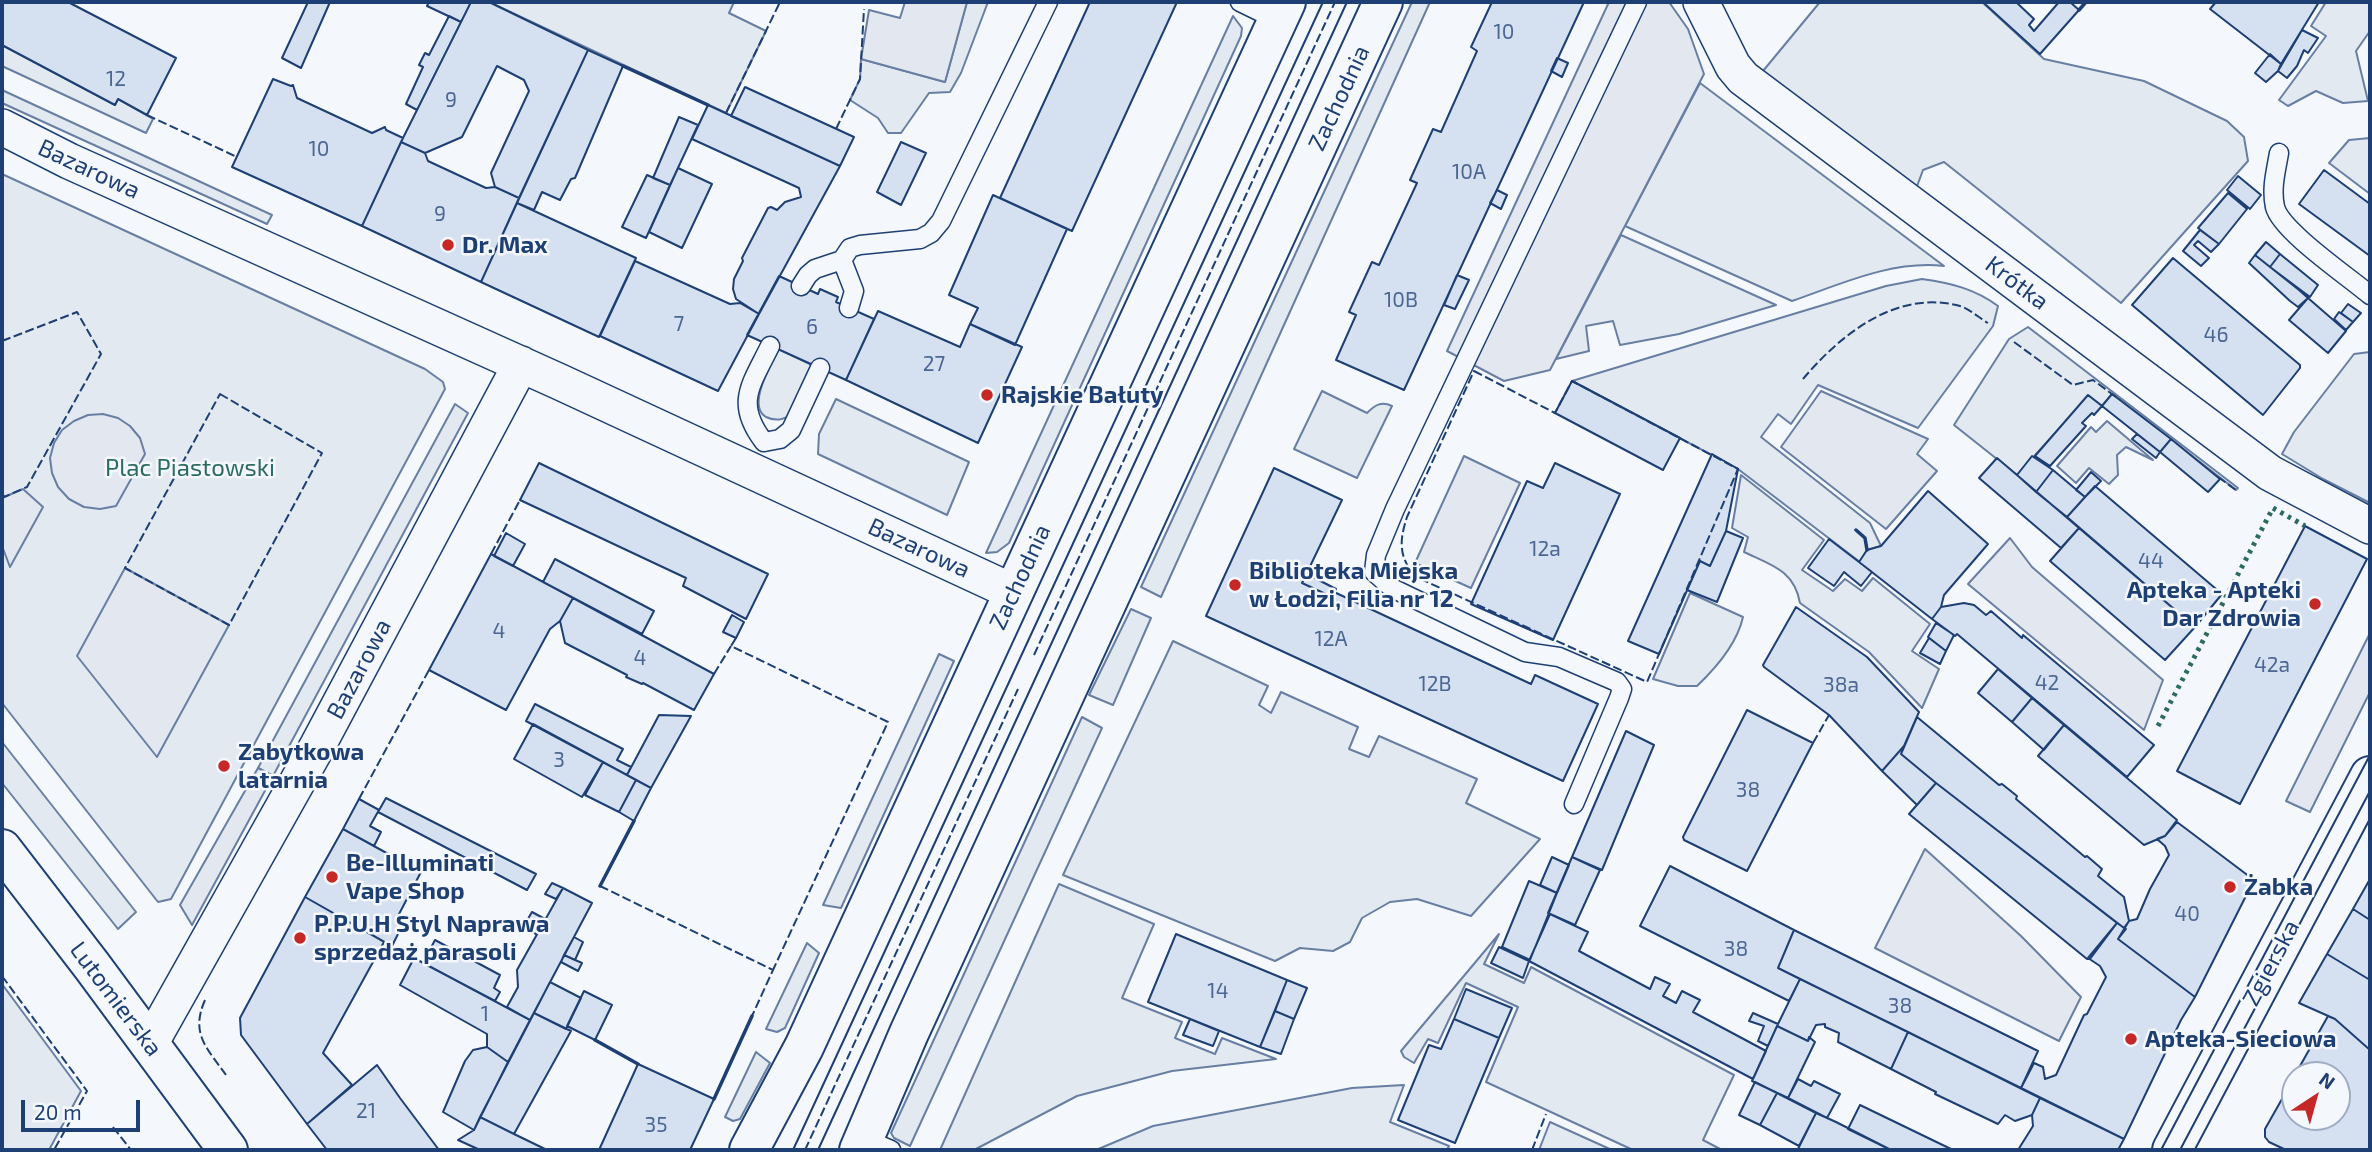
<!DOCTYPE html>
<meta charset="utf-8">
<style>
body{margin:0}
#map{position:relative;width:2372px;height:1152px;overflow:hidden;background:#f4f7fb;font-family:"Exo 2",sans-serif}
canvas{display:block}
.frame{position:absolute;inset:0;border:4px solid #1d3f73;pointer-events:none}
.north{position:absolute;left:2281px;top:1061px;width:70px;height:70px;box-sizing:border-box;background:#f4f7fb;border:2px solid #9eadc5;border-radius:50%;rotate:36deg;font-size:19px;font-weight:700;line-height:28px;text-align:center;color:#1d3f73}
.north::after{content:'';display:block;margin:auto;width:24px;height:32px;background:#c62828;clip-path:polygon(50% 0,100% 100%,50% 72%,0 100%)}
.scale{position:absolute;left:21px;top:1100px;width:119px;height:32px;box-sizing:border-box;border:4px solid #1d3f73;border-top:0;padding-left:9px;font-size:21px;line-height:24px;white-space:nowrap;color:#1d3f73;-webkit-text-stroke:5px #f4f7fb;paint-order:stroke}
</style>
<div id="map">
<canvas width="2372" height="1152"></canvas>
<div class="frame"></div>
<div class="north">N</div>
<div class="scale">20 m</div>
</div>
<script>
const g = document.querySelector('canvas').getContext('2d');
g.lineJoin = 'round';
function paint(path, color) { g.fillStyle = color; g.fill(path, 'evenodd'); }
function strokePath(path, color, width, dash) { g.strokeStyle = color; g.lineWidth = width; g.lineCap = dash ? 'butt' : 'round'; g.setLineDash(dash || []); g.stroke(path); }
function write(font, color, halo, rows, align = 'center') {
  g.font = font + ' "Exo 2",sans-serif'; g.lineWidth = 5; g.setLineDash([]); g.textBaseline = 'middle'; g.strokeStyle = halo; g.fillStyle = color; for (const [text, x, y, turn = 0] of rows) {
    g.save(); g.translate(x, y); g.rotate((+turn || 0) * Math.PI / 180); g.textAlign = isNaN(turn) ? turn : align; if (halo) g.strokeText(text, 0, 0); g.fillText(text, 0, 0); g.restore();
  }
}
const green = new Path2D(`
 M489,2H734L729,13L766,31L726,113Z
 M967,2H988L961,73L950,92L929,93L901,133H888L878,118L850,100L860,79L861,59L945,82Z
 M1412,2H1430L1161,597L1141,587Z
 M1820,2H1982L2044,59L2144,81L2227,121L2244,137L2248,161L2121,303L1944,162L1923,170L1916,189L1763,71Z
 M2326,2H2370V31L2356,51L2368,101L2343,103L2316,91L2288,106L2279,100L2326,36L2311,26Z
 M1233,16L1242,28L1241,36L1009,543L997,552L986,553Z
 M2,45L115,105L118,99L153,119L146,133L2,66Z
 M1700,83L1944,266C1892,260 1841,284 1792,301L1625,226Z
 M2,90L272,215L267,224L2,103Z
 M2370,138V194L2329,163L2349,140Z
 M2,174L425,369L443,382L445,389L171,899L158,902L2,703Z
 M1621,235L1776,305L1679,334L1620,345L1613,321L1586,326L1589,351L1556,359Z
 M1922,279C1951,283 1975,289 1998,306L1993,326L1918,428L1818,385L1791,424L1778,414L1761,437L1870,523L1881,546L1867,550L1860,562L1738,469L1572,381L1886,286Z
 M2028,327L2238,488L2236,490L2112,394L2102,406L2089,396L2017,475L1954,425L2009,339Z
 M779,349L816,367L793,415C783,419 776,422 766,417C746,405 772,364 779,349Z
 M2370,352V503L2323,479L2282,454L2294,432L2354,354Z
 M1322,391L1367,413C1375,405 1381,401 1392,406L1357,478L1294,449Z
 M836,399L969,462L947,515L818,454L819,434Z
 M455,404L468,413L273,776L258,768Z
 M2107,421L2153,460L2126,447L2117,455L2118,475L2109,484L2089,468L2076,483L2057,466L2091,427L2096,432Z
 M1741,475L1824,540L1802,570L1833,591L1845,579L1862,591L1873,578L1930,624L1912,651L1939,669L1922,708L1869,652L1800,603C1794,570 1771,565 1744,552L1748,537L1732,528Z
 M1690,593L1743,617C1737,644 1717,667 1697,686H1678L1653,679Z
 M1131,609L1151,618L1113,705L1089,695Z
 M1173,641L1268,686L1259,705L1271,713L1281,692L1358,727L1349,749L1369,757L1379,736L1477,779L1466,803L1540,839L1471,916L1417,899L1390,902L1362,918L1350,942L1333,951L1300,948L1275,961L1063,875Z
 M939,654L954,661L841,908L823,905Z
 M1082,717L1102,728L910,1146L894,1138L891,1133Z
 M2,742L136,912L118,929L2,783Z
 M1059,884L1154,924L1122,998L1182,1022L1175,1038L1215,1054L1222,1038L1276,1059L1172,1071L1077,1096L974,1150H940Z
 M1499,934L1484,964L1524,983L1531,967L1734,1075L1703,1140L1722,1150H1633L1486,1082L1518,1007L1466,983L1438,1043L1428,1039L1414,1063L1404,1057L1401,1051Z
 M807,943L819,953L785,1028L777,1032L766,1029Z
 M2,984L81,1091L49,1150H2Z
 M756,1052L770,1063L740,1119L733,1121L725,1117Z
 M1404,1085L1390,1122L1449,1146L1447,1150H1096L1153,1126L1352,1088Z
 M1550,1122L1612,1150H1539Z`);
const parking = new Path2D(`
 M905,2H967L945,82L861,59L869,10L900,18Z
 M1609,2H1669L1688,29L1704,74L1550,370L1504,381L1447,351Z
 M1821,391L1928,439L1917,454L1937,471L1886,529L1781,447Z
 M103,414L118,418L130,426L140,438L145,454L116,506L100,509L84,507L69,499L58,487L52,473L50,458L54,443L62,430L74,421L88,415Z
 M1464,456L1520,483L1471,588L1415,563Z
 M23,489L43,507L10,567L2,546V498Z
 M2010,538L2032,567L2163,680L2144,730L1968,584Z
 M125,568L229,625L157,757L77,656Z
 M2370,633V692L2310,812L2286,801Z
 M258,768L273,776L192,925L180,905Z
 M1925,849L2021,936L2081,997L2059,1041L1875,948Z`);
const building = new Path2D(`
 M2,2H68L176,58L147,115L118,99L115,105L2,45Z
 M308,2H330L301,68L282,58Z
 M429,2H471L461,22L427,6Z
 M471,2H489L588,50L519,198L495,187L491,173L529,91L524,80L497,66L462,137L425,153L401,142Z
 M1090,2H1177L1072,231L1000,198Z
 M1492,2H1584L1404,390L1336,360L1356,315L1349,312L1372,262L1379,265L1417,183L1410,180L1433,129L1441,132L1477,51L1471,47Z
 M1987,2H2016L2034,19L2029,25L2034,31L2059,2H2070L2079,10L2040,54L1985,4Z
 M2216,2H2319L2281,64L2210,9Z
 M449,16L461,22L417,110L406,104L423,67L419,65L425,53L429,55Z
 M2302,30L2318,38L2308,53L2304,50L2297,66L2287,78L2278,71Z
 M588,50L623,66L575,178L571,179L560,200L542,192L534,210L517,203Z
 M2270,54L2281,64L2278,71L2266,82L2255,73Z
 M1557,58L1568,63L1562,77L1551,71Z
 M273,79L291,86L293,85L297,98L372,133L385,127L386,130L403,138L362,226L232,167Z
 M745,87L854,137L840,166L731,116Z
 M708,105L840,166L759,314L736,299L733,289L734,279L743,261L742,258L768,208L771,207L777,210L785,202L801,197L799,188L692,139Z
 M679,117L698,125L670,185L653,178Z
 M401,142L425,153L428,161L486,188L495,187L519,198L481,282L362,226Z
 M901,142L926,153L901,205L877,192Z
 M678,168L712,184L682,248L649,232Z
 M2324,170L2370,204V256L2299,204Z
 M647,175L670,185L646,238L622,227Z
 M2238,176L2261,195L2250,209L2227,190Z
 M1497,190L1507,195L1501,209L1490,203Z
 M2228,193L2247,209L2219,244L2198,228Z
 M993,195L1067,229L1015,345L970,324L978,308L949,295Z
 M517,203L636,258L599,337L481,282Z
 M2200,230L2219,244L2211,252L2198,241L2194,245L2209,258L2201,266L2183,251Z
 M2266,242L2280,254L2270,267L2255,255Z
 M2280,254L2318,285L2310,297L2270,267Z
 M2255,255L2299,290L2308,298L2298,307L2290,301L2249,263Z
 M2173,258L2300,365V368L2263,415L2132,305Z
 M635,261L730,304L740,303L759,314L718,391L600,336Z
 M1457,275L1469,280L1455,309L1444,305Z
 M779,276L818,294L820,289L838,297L836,302L874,319L846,380L747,335Z
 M2308,298L2346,331L2328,353L2289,320Z
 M2348,304L2361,313L2353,322L2341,313Z
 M878,311L960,347L970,324L1022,347L978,443L846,380Z
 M2339,312L2353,322L2346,330L2334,319Z
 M1572,381L1680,438L1663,470L1555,413Z
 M2112,394L2171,439L2160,452L2102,406Z
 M2088,395L2102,406L2094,415L2092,413L2082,423L2086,426L2050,466L2035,456Z
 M2137,434L2160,452L2156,458L2132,439Z
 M2171,439L2220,479L2208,492L2160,452Z
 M1712,454L1738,469L1726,531L1710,566L1700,561L1659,654L1628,641Z
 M2032,456L2053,470L2036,492L2017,475Z
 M1997,458L2079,528L2061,548L1979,478Z
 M539,463L768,574L746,619L683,586L686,578L520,500Z
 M1555,463L1620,494L1553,640L1471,604L1527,481L1543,488Z
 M1274,468L1342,500L1302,583L1330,596L1332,591L1334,592L1531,684L1535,675L1598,704L1563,781L1206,616Z
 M2053,470L2085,497L2067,517L2036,492Z
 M2091,472L2101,481L2085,497L2076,490Z
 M2095,486L2222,594L2195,627L2067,517Z
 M1928,491L1988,544L1944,595L1941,607L1932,619L1859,562L1867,550L1881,546Z
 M2305,526L2367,559L2240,804L2177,771Z
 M2079,528L2195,627L2165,660L2050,561Z
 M1726,531L1743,538L1717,602L1687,590L1700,561L1710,566Z
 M506,533L525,544L513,566L494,556Z
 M1829,539L1872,572L1861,586L1844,572L1834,586L1808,568Z
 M491,554L573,598L560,621L550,629L506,710L429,670Z
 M555,559L654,611L642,634L543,582Z
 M1307,574L1336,589L1334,592L1332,591L1330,596L1302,583Z
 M573,598L714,674L694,710L643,683L642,684L626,677L627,675L565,643L560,621Z
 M1964,603L1974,605L1986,615L1991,611L2022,638L2023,635L2154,745L2127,777L1957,634L1955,636L1932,619L1941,607Z
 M1796,607L1867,657L1919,712L1904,746L1882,771L1829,715L1764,667L1763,665Z
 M732,615L744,622L736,638L723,632Z
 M1936,623L1954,635L1946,651L1928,637Z
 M1929,638L1946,651L1940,664L1920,653Z
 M1998,669L2032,698L2012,722L1978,693Z
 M2032,698L2064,725L2044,750L2012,722Z
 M535,704L623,749L617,760L631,767L627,775L526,721Z
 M1747,710L1813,743L1747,871L1684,840L1683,837Z
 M659,715L691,716L651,788L627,775Z
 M1917,717L1999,785L2002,784L2017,796L2016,799L2085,857L2087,856L2102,869L2098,876L2124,897L2129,921L2124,928L1936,783L1901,754Z
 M533,724L603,762L582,797L514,759Z
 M2064,725L2177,820L2165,836L2144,845L2038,756Z
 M1626,731L1654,745L1602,870L1572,857Z
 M1904,746L1901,754L1936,783L1917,805L1882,771Z
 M603,762L636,780L619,812L585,795Z
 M636,780L651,788L634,821L619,812Z
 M1936,783L2117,923L2090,959H2087L1909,814Z
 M386,798L536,874L527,890L378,812Z
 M359,799L379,810L370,826L381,832L374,846L343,829Z
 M2177,822L2254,880L2195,997L2118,939L2129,921L2137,919L2150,889L2169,855L2165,846L2157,839L2165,836Z
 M343,829L421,872L398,916L400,930L392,946L305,897Z
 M1552,857L1569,865L1557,893L1540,885Z
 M1572,857L1600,870L1575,925L1548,913Z
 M1670,866L1794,930L1778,968L1800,979L1789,1001L1640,926Z
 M2370,879V920L2353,909Z
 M1529,881L1557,893L1530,960L1502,947Z
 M552,883L563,888L556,899L545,894Z
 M563,888L592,903L530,1020L507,1007L518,987L517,970Z
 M305,897L384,942L323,1053L352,1085L307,1124L241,1035L240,1018Z
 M2353,909L2370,920V980L2327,954Z
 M532,912L545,919L536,934L523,927Z
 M1550,914L1588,932L1579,951L1650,989L1655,977L1670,984L1663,996L1676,1003L1682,991L1700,1000L1693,1012L1766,1051L1753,1079L1529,961Z
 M2117,923L2126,929L2118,939L2195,997L2181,1020L2124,1139L2021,1088L2034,1063L2043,1067L2045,1079L2056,1075L2084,1015L2087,1014L2106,977L2100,966L2088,958Z
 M1794,930L2038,1051L2021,1088L1778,968Z
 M1176,934L1287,980L1260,1047L1148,1002Z
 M574,937L583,942L575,960L564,955Z
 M435,940L500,975L494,988L500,992L495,1001L423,963Z
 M1499,947L1529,961L1523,978L1491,963Z
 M2327,954L2370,980V1050L2335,1019L2299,1003Z
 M564,955L582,963L578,971L561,962Z
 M414,958L530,1020L508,1062L487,1047V1034L400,985Z
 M1800,979L1908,1032L1891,1069L1838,1042L1839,1033L1825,1027V1024L1816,1025L1808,1041L1777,1026Z
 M1287,980L1307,988L1294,1019L1275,1011Z
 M550,982L581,998L566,1029L534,1013Z
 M1466,989L1512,1008L1499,1038L1454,1019Z
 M584,991L612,1005L595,1040L567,1026Z
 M1275,1011L1294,1019L1281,1054L1260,1047Z
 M534,1013L571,1031L514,1134L480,1117Z
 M1753,1013L1778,1024L1768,1046L1758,1041L1764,1026L1749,1021Z
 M2328,1016L2335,1019L2370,1050V1150H2286L2269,1142L2265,1137V1129L2295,1076V1117H2337V1075H2295Z
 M1190,1019L1219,1031L1213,1046L1183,1035Z
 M1454,1019L1499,1038L1455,1143L1398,1120L1429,1045L1441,1049Z
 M1777,1026L1808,1041L1809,1037L1815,1042L1788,1098L1752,1081Z
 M1908,1032L2040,1098L2032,1115L2015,1121L2005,1115L1998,1124L1935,1094L1936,1092L1891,1069Z
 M487,1047L508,1062L474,1130L443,1112L465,1061L473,1050Z
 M638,1064L714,1099L690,1150H599Z
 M377,1065L400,1098L439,1150H327L307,1124Z
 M1798,1079L1811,1086L1814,1081L1840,1094L1827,1118L1788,1098Z
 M1755,1082L1777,1093L1760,1125L1739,1115Z
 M1777,1093L1816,1113L1799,1146L1760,1125Z
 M2040,1098L2124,1139L2118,1150H2018L2033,1126L2032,1115Z
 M1860,1105L1953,1150H1891L1848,1129Z
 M1816,1113L1836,1122L1891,1150L1798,1149Z
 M480,1117L514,1134L547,1150H480L458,1140L474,1130Z`);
const service = new Path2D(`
 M1240,2L1277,20
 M2279,153C2276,171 2271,188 2275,207C2281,231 2349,277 2370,295
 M842,260L854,291L849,308
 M801,286L808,275L815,269L842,260L850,248L860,245L920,239L931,233L941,221L1048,2
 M764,442C734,403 751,385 770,346
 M764,442L780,439L791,430L820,368
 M1574,804L1619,698L1622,689L1617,682L1559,657L1525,652L1392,588L1374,572L1376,555L1395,509L1637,2
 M863,1138L891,1150`);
const minor = new Path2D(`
 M1701,2L1733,66L1743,78L2270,473L2370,526
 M2,127L69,161L560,382L1013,592
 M150,1044L318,745L521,364`);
const tertiary = new Path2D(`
 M2172,1150L2370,776`);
const secondary = new Path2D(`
 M2,849L92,966L228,1150
 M749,1150L804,1047L1286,2
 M859,1150L909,1033L1383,2`);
const tram = new Path2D(`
 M793,1150L1323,2
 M818,1150L1347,2
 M2161,1150L2370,755
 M2180,1150L2370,791`);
const hedge = new Path2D(`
 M2158,726L2273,508L2305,526`);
const fence = new Path2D(`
 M726,113L780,2
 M147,115L237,157
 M836,129L860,79L864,9
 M2,341L77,312L101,354L27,487L4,497L2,491
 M2014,342L2073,385L2093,380L2116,397
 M1474,371L1555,413L1572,381L1738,469L1647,682L1414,576C1399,555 1399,542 1407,517Z
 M1803,379C1841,334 1897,289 1960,306C1970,309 1979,318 1988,323
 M220,394L322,453L229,625L125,568Z
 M2218,477L2236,490
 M491,554L520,500
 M736,638L731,646L888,722L773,970
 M1034,655L1335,2
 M714,674L731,646
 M1813,743L1829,715
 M359,799L429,670
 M600,886L773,970L752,1016
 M2,976L87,1091L54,1150
 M205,1000C190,1034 207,1048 226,1075
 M113,1127L131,1150
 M805,1150L1018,689
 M1532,1150L1546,1114`);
const wall = new Path2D(`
 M2079,10L2086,2
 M623,66L708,105
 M1856,530L1865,538L1867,550
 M600,886L634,821
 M595,1040L638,1064
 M714,1099L752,1016`);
const markers = [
 [448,245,7,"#c62828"],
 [987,395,7,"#c62828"],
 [1235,585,7,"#c62828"],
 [2315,604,7,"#c62828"],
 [224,766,7,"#c62828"],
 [332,877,7,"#c62828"],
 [2230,887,7,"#c62828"],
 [300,938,7,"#c62828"],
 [2131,1039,7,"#c62828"]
];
const numberNames = [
 ["10",1504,32],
 ["12",116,79],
 ["9",451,100],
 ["10",319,149],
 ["10A",1469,172],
 ["9",440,214],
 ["10B",1401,300],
 ["7",679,324],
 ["6",812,327],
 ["46",2216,335],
 ["27",934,364],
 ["12a",1545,549],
 ["44",2151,561],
 ["4",499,631],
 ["12A",1331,639],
 ["4",640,658],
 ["42a",2272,665],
 ["42",2047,683],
 ["12B",1435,684],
 ["38a",1841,685],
 ["3",559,760],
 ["38",1748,790],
 ["40",2187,914],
 ["38",1736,949],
 ["14",1218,991],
 ["38",1900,1006],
 ["1",485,1014],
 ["21",366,1111],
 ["35",656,1125]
];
const streetNames = [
 ["Zachodnia",1339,98,-65],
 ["Bazarowa",89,169,25],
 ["Krótka",2017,283,37],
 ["Bazarowa",919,548,25],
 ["Zachodnia",1020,577,-65],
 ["Bazarowa",359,669,-62],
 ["Zgierska",2271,963,-62],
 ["Lutomierska",116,999,53]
];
const poiNames = [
 ["Dr. Max",462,245],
 ["Rajskie Bałuty",1001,395],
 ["Biblioteka Miejska",1249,571],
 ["w Łodzi, Filia nr 12",1249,599],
 ["Apteka - Apteki",2301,590,"right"],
 ["Dar Zdrowia",2301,618,"right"],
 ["Zabytkowa",238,752],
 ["latarnia",238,780],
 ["Be-Illuminati",346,863],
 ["Vape Shop",346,891],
 ["Żabka",2244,887],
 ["P.P.U.H Styl Naprawa",314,924],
 ["sprzedaż parasoli",314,952],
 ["Apteka-Sieciowa",2145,1039]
];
const parkNames = [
 ["Plac Piastowski",190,468]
];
paint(green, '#e3e9f0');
strokePath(green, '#687fa3', 2);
paint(parking, '#e3e8f0');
strokePath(parking, '#687fa3', 2);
paint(building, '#d5e0f0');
strokePath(building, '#1d3f73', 2);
strokePath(service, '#1d3f73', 21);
strokePath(minor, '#1d3f73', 38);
strokePath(tertiary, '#1d3f73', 42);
strokePath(secondary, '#1d3f73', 42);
strokePath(service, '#f4f7fb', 18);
strokePath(minor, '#f4f7fb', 35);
strokePath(tertiary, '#f4f7fb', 38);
strokePath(secondary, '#f4f7fb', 38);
strokePath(tram, '#1d3f73', 2);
strokePath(hedge, '#2c6c60', 5, [3.5, 5]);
strokePath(fence, '#1d3f73', 2, [9, 3.5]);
strokePath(wall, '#1d3f73', 3.5);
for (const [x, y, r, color] of markers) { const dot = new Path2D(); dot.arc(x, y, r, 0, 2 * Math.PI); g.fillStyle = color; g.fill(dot); strokePath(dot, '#f4f7fb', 2.5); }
write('21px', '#4b6792', null, numberNames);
write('24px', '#1d3f73', '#f4f7fb', streetNames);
write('bold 24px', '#1d3f73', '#f4f7fb', poiNames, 'left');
write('24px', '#2c6c60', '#f4f7fb', parkNames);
</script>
